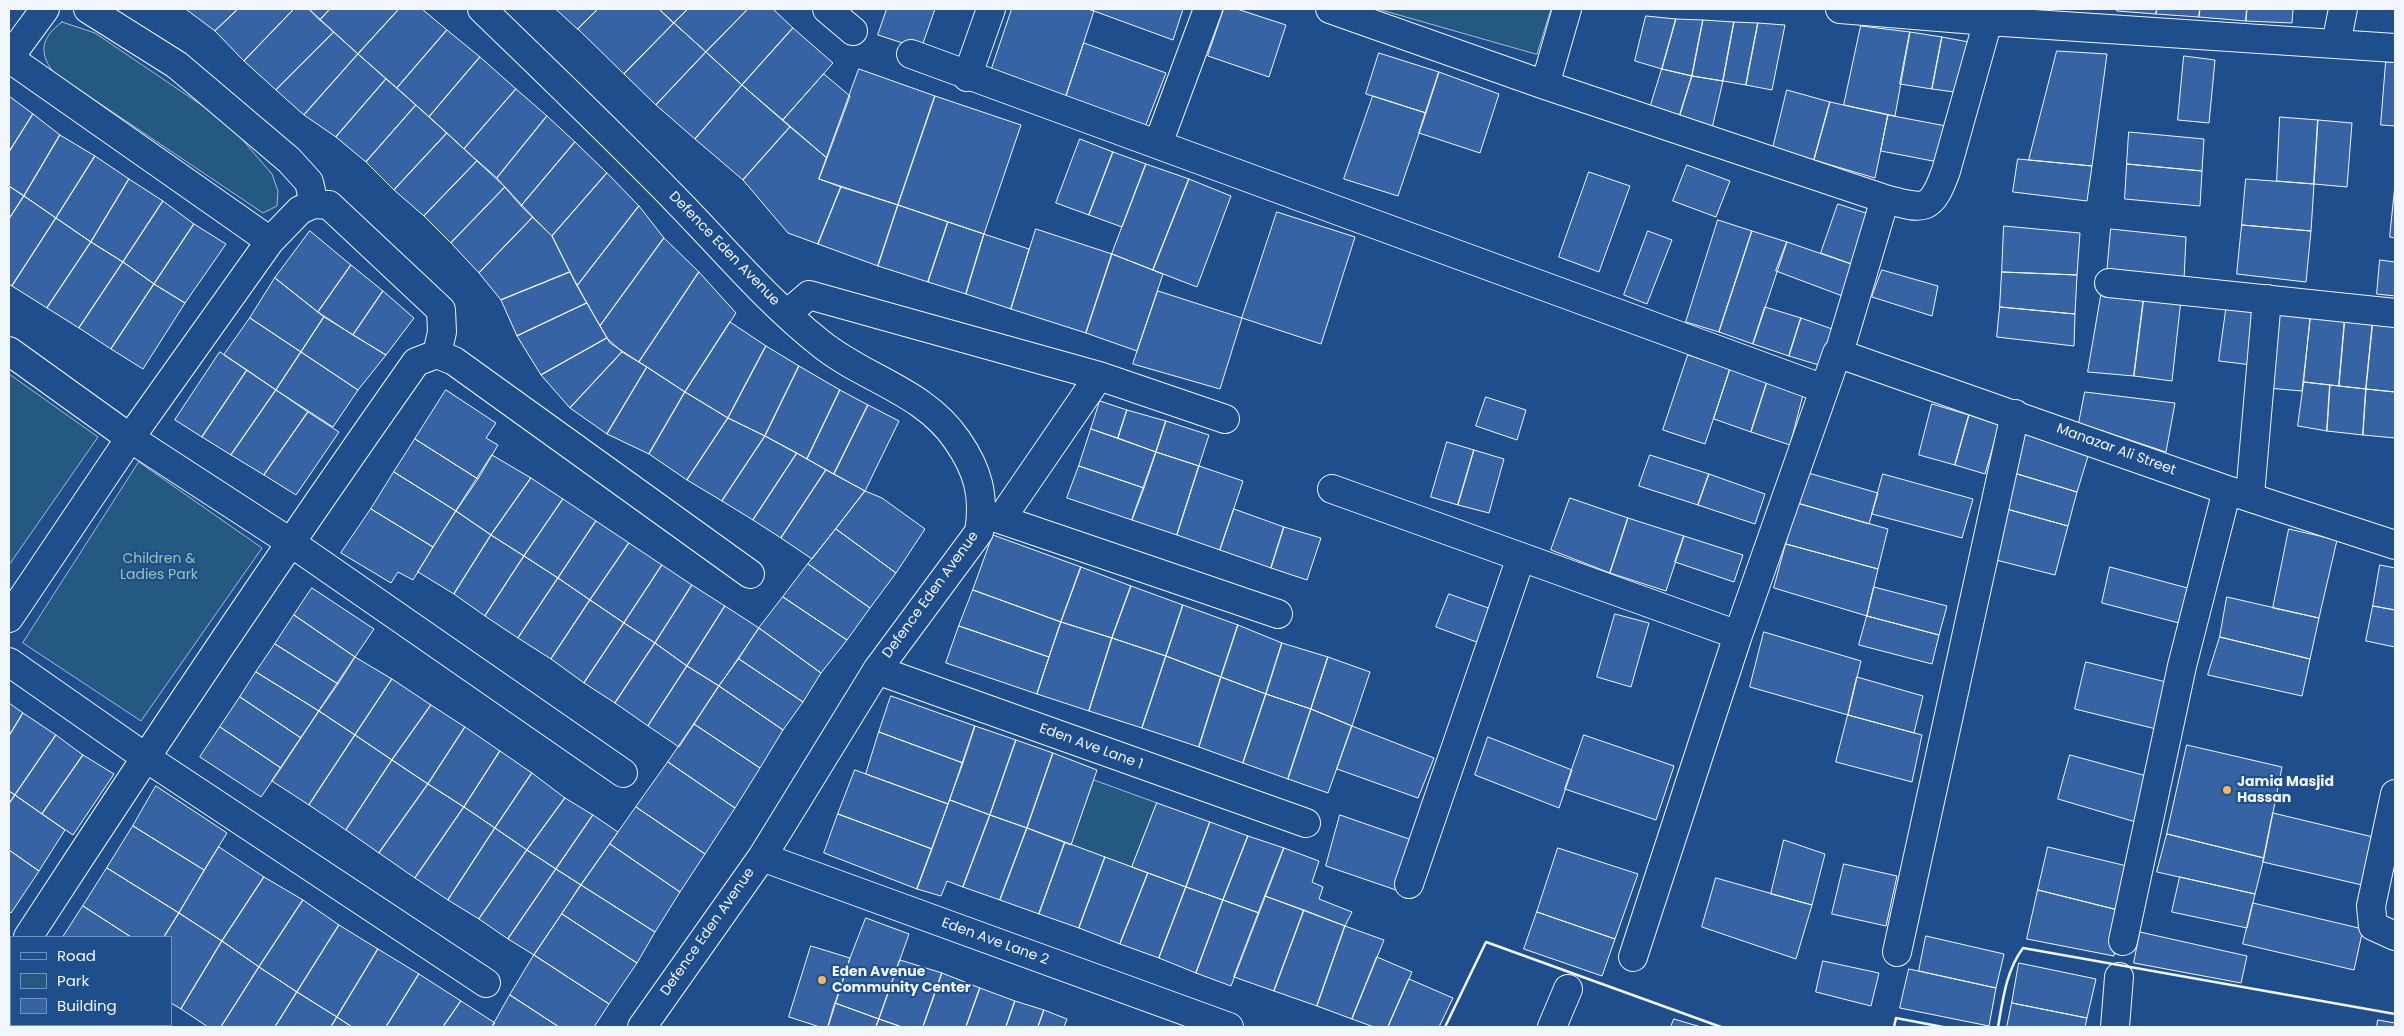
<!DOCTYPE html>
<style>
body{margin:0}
#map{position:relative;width:2404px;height:1036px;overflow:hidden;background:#1f4e8c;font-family:Poppins,sans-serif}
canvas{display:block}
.frame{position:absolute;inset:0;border:10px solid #f2f6ff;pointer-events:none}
.legend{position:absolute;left:10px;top:936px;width:162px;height:90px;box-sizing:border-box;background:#1f4e8c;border:1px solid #7391ba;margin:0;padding:6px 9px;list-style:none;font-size:15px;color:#f2f6ff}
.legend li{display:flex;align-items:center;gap:10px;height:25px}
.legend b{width:25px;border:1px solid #7391ba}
</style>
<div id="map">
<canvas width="2404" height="1036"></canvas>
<div class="frame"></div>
<ul class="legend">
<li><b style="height:6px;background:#1f4e8c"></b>Road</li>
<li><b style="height:14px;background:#245a82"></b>Park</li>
<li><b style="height:14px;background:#3563a3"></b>Building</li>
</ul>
</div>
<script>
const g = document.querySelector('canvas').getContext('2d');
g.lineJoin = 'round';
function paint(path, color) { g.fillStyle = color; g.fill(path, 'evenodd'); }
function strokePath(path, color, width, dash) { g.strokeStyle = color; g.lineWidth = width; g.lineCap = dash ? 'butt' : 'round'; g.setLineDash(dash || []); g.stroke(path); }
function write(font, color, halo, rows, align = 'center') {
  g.font = font + ' Poppins,sans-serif'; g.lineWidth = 4; g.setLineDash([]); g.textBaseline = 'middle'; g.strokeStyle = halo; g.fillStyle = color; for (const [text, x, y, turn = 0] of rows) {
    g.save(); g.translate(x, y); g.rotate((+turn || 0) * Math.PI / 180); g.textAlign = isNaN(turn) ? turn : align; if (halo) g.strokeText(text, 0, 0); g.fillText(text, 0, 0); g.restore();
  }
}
const green = new Path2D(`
 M1378,9H1551L1537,54Z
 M62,22L95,33L228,123L272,174L278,191L277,206L263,213L53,72C38,51 42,37 62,22Z
 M9,374L98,437L9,565Z
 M139,462L262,548L141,721L23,643Z
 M1094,780L1157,803L1132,867L1071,845Z`);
const building = new Path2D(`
 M188,9H238L215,31L187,10Z
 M238,9H294L244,61L215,31Z
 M294,9H309L334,32L276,90L244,61Z
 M309,9H330L320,20Z
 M330,9H399L358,54L320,20Z
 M399,9H422L447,30L397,88L358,54Z
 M556,9H598L578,29Z
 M598,9H659L674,23L624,74L578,29Z
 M659,9H688L674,23Z
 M688,9H748L706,52L674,23Z
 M748,9H773L793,28L742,85L706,52Z
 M887,9H935L921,49L878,35Z
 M1012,9H1087L1094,11L1065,99L990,74Z
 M1095,9H1183L1173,40L1094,11Z
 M1224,9H1237L1286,25L1269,77L1208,56Z
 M2117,9H2157L2156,14L2117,11Z
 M2157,9H2200L2199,17L2156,14Z
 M2200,9H2247L2246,21L2199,17Z
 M2247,9H2293L2292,23L2246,21Z
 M1646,16L1676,19L1662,69L1635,61Z
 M1676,19L1703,20L1692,76L1662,69Z
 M1703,20L1734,22L1723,81L1692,76Z
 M1734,22L1758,23L1746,85L1723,81Z
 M674,23L706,52L656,105L624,74Z
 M1758,23L1785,25L1772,90L1746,85Z
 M1861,26L1910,32L1895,116L1844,105Z
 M793,28L833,63L783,120L742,85Z
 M447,30L480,57L429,117L397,88Z
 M334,32L358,54L304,115L276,90Z
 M1910,32L1942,37L1932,89L1900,84Z
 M1942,37L1974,43L1962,93L1932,89Z
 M1084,43L1166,73L1145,127L1065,99Z
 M2057,51L2107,54L2092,166L2029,160Z
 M706,52L742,85L695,139L656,105Z
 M1379,53L1439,72L1426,113L1366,94Z
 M358,54L386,79L336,137L304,115Z
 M2184,56L2215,60L2209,123L2178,120Z
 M480,57L516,89L464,149L429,117Z
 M2386,62H2395V126L2381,125Z
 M859,69L935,96L898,205L819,179Z
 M1662,69L1692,76L1679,118L1650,108Z
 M1439,72L1499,94L1480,153L1419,133Z
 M824,74L850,96L827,158L783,120Z
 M1692,76L1723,81L1712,128L1679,118Z
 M386,79L416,105L366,162L336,137Z
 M742,85L790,127L743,180L695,139Z
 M516,89L547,116L497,178L464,149Z
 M1787,90L1830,102L1814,160L1773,148Z
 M9,96L33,114L9,152Z
 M935,96L1021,125L984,234L898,205Z
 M1373,96L1426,113L1398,196L1344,179Z
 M1830,102L1888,115L1875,178L1814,160Z
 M416,105L447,133L394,190L366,162Z
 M33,114L60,135L24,196L9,186V152Z
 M1888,115L1946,126L1938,162L1881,151Z
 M547,116L575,142L521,206L497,178Z
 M2280,117L2318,120L2314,184L2277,181Z
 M2318,120L2352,123L2347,187L2314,184Z
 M790,127L827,158L819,179L841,187L818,244L788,233L743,180Z
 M2129,132L2204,139L2202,171L2127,164Z
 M447,133L477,161L424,216L394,190Z
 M60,135L95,156L56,218L24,196Z
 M1080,139L1113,152L1089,215L1056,203Z
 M575,142L607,173L552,236L521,206Z
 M1113,152L1146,164L1122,227L1089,215Z
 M95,156L129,179L91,242L56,218Z
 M2018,159L2092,166L2087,201L2013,192Z
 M477,161L505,187L451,243L424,216Z
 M1146,164L1189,179L1153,270L1112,254Z
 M2127,164L2202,171L2200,206L2125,199Z
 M1687,165L1730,181L1716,217L1673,201Z
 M1589,172L1630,186L1599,272L1559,257Z
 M607,173L639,206L577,286L552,236Z
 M129,179L163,201L123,262L91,242Z
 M1189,179L1231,196L1197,287L1153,270Z
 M2246,179L2314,184L2311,231L2242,225Z
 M2395,185V238L2390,237Z
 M9,186L24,196L9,219Z
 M505,187L533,217L479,273L451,243Z
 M841,187L898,205L878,266L818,244Z
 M24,196L56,218L12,286L9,284V219Z
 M163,201L194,224L154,284L123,262Z
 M1838,204L1872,215L1857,266L1821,253Z
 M898,205L948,222L928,282L878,266Z
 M639,206L664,238L600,326L577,286Z
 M1277,212L1355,237L1321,344L1242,318Z
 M533,217L552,236L570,272L501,300L479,273Z
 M56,218L91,242L47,308L12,286Z
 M1718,220L1752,231L1719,332L1686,322Z
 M948,222L984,234L966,294L928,282Z
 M194,224L226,244L185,303L154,284Z
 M2242,225L2311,231L2306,282L2237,274Z
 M2004,226L2080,233L2077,275L2002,272Z
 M1036,229L1112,254L1086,333L1011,309Z
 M2111,229L2186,237L2184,280L2107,273Z
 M310,231L351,265L318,312L275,278Z
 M1648,231L1672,240L1647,304L1624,295Z
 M1752,231L1787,242L1753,344L1719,332Z
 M984,234L1029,249L1011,309L966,294Z
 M664,238L699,272L639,362L610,343L600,326Z
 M91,242L123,262L79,328L47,308Z
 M1787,242L1857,266L1845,297L1776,271Z
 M1112,254L1163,274L1137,351L1086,333Z
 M2380,260L2395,262V296L2377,294Z
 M123,262L154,284L111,349L79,328Z
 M351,265L383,291L353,335L318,312Z
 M1882,270L1938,286L1932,316L1872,297Z
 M570,272L587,303L517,336L501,300Z
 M699,272L736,313L685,392L639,362Z
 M2002,272L2077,275L2075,314L2000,307Z
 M275,278L324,317L301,352L250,318Z
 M154,284L185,303L143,369L111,349Z
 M2102,290L2144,296L2134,376L2088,372Z
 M383,291L414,318L386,355L353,335Z
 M1158,291L1242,318L1220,389L1133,364Z
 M2144,296L2181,300L2172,381L2134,376Z
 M587,303L607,338L541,375L517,336Z
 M2227,303L2259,307L2252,365L2219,361Z
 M1765,307L1801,318L1789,356L1753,344Z
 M2000,307L2075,314L2074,346L1997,337Z
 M2274,310L2311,312L2302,391L2267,388Z
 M2311,312L2345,317L2339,386L2304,382Z
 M324,317L386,355L358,390L301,352Z
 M2345,317L2373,320L2366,389L2339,386Z
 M250,318L301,352L276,390L224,355Z
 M1801,318L1835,330L1822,366L1789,356Z
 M2373,320L2395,323V392L2366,389Z
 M730,322L766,346L728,418L685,392Z
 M607,338L622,352L570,408L541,375Z
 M766,346L799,366L765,436L728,418Z
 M220,352L247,370L202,437L175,420Z
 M301,352L358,390L333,427L276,390Z
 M622,352L647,367L607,434L570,408Z
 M1688,355L1730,369L1705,444L1663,430Z
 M799,366L840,390L807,459L765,436Z
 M647,367L685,392L649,454L607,434Z
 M1730,369L1767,382L1751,432L1714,419Z
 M247,370L276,390L231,455L202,437Z
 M1767,382L1803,395L1790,445L1751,432Z
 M2304,382L2330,385L2327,431L2298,426Z
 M2330,385L2366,389L2363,435L2327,431Z
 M2366,389L2395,392V438L2363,435Z
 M276,390L308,412L264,475L231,455Z
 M446,390L496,423L486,438L498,445L478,479L415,439Z
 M840,390L868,405L834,474L807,459Z
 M685,392L728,418L687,480L649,454Z
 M2085,392L2175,403L2166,452L2079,423Z
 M1486,397L1526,410L1517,440L1476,426Z
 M1100,401L1127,410L1118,438L1091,429Z
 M1932,404L1969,415L1955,465L1919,455Z
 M868,405L899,421L865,491L834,474Z
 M1127,410L1166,421L1156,452L1118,438Z
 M308,412L339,432L296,495L264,475Z
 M1969,415L1999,425L1985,474L1955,465Z
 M728,418L765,436L722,501L687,480Z
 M1166,421L1209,435L1199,466L1156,452Z
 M1091,429L1156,452L1144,488L1079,466Z
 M2024,433L2089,453L2077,492L2014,473Z
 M765,436L797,453L753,520L722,501Z
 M415,439L478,479L456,511L394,472Z
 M1447,442L1474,450L1458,505L1431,497Z
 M1474,450L1504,459L1489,513L1458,505Z
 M1156,452L1199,466L1177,535L1132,520Z
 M797,453L826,470L781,538L753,520Z
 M492,455L531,478L491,535L456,511Z
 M1650,455L1709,474L1698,505L1639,486Z
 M1079,466L1144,488L1132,520L1067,498Z
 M1199,466L1243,481L1220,550L1177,535Z
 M826,470L865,491L812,559L781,538Z
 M394,472L456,511L433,547L371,509Z
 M1805,472L1878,493L1869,524L1797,503Z
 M2014,473L2077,492L2068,526L2003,508Z
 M1709,474L1765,494L1755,524L1698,505Z
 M1883,474L1973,499L1962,538L1872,514Z
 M531,478L563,499L524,556L491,535Z
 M865,491L882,498L925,529L896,573L836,529Z
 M1570,498L1628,518L1610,573L1551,550Z
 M563,499L596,521L558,578L524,556Z
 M1797,503L1888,529L1878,569L1786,544Z
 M2003,508L2068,526L2055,575L1992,559Z
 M371,509L433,547L413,580L398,572L391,583L341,553Z
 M1234,509L1284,527L1271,568L1220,550Z
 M456,511L491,535L454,594L418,572Z
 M1628,518L1684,536L1666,591L1610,573Z
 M596,521L629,543L590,600L558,578Z
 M1284,527L1321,538L1307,580L1271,568Z
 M836,529L896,573L870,608L808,564Z
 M2289,529L2337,540L2319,618L2273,608Z
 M491,535L524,556L485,616L454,594Z
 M993,535L1081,567L1061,622L973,590Z
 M1684,536L1743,555L1734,582L1675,562Z
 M629,543L662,565L624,623L590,600Z
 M1786,544L1878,569L1867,616L1774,588Z
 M524,556L558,578L518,638L485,616Z
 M808,564L870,608L847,640L783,597Z
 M662,565L692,585L655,643L624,623Z
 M2380,565L2395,568V610L2373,606Z
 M1081,567L1131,586L1112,638L1061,622Z
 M2110,567L2191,589L2183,624L2102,603Z
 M558,578L590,600L551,659L518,638Z
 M692,585L725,606L687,666L655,643Z
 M1131,586L1183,605L1166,656L1112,638Z
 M1874,587L1947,606L1939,635L1867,616Z
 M312,588L374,629L355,657L294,615Z
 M973,590L1061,622L1049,657L959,626Z
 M1449,594L1494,610L1482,644L1436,627Z
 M783,597L847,640L821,673L759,628Z
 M2227,597L2319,618L2310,659L2220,637Z
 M590,600L624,623L584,683L551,659Z
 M1183,605L1238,625L1221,677L1166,656Z
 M725,606L759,628L719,686L687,666Z
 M2373,606L2395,610V647L2366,641Z
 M1615,614L1649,623L1631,687L1597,677Z
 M294,615L355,657L338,684L275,644Z
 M1867,616L1939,635L1932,664L1859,645Z
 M1061,622L1112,638L1089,711L1037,694Z
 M624,623L655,643L615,703L584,683Z
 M1238,625L1282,643L1266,694L1221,677Z
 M959,626L1049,657L1037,694L946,663Z
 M759,628L821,673L803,702L739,659Z
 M1764,632L1861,661L1848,715L1750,687Z
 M2220,637L2310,659L2302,696L2208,675Z
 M1112,638L1166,656L1142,728L1089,711Z
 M655,643L687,666L648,726L615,703Z
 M1282,643L1328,657L1311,709L1266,694Z
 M275,644L338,684L319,711L256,672Z
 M1166,656L1221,677L1199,747L1142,728Z
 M355,657L392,679L355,735L319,711Z
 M1328,657L1370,672L1352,726L1311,709Z
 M739,659L803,702L783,730L719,686Z
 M2086,662L2170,683L2160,730L2075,709Z
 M687,666L719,686L679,747L648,726Z
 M256,672L319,711L301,738L240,697Z
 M1221,677L1266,694L1243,763L1199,747Z
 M1857,677L1923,696L1914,733L1848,715Z
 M392,679L431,705L392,760L355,735Z
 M719,686L783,730L760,768L694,724Z
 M1266,694L1311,709L1288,779L1243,763Z
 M891,696L975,726L963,763L879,732Z
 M240,697L301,738L281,768L220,727Z
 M9,703L23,713L9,736Z
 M431,705L465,727L428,784L392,760Z
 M1311,709L1352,726L1328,793L1288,779Z
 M319,711L355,735L309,805L272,781Z
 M23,713L56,735L15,795L9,791V736Z
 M1848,715L1922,735L1912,782L1836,762Z
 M694,724L760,768L735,808L668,762Z
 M975,726L1016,740L990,815L950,800Z
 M1352,726L1434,758L1418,798L1337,769Z
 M220,727L281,768L261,797L200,757Z
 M465,727L500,751L464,807L428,784Z
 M879,732L963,763L948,804L866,774Z
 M56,735L83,755L42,814L15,795Z
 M355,735L392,760L346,830L309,805Z
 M1584,735L1674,766L1656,820L1565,789Z
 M1488,737L1572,770L1559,808L1475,775Z
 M1016,740L1053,753L1027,828L990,815Z
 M2187,745L2282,767L2264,858L2167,834Z
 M500,751L532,773L495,828L464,807Z
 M1053,753L1097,770L1071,845L1027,828Z
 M83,755L114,774L73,835L42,814Z
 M2070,755L2150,777L2139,823L2058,799Z
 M392,760L428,784L379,853L346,830Z
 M668,762L735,808L705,854L636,807Z
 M855,770L948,804L932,849L838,814Z
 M532,773L565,798L527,850L495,828Z
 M428,784L464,807L415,878L379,853Z
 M156,786L227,833L204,870L133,826Z
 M9,791L15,795L9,804Z
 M15,795L65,830L39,871L9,850V804Z
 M565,798L593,815L556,869L527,850Z
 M950,800L990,815L963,887L947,881L941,896L917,889Z
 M1157,803L1210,822L1186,887L1132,867Z
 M464,807L495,828L448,900L415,878Z
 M636,807L705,854L680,892L610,844Z
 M2273,813L2373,837L2362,885L2263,862Z
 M838,814L932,849L917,889L824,853Z
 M593,815L618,832L581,885L556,869Z
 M990,815L1027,828L1000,900L963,887Z
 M1340,815L1412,840L1396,890L1326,866Z
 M1210,822L1248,836L1223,900L1186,887Z
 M133,826L204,870L179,913L107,868Z
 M495,828L527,850L479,919L448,900Z
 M1027,828L1065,842L1039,914L1000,900Z
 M2167,834L2264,858L2255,894L2157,872Z
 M1248,836L1284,848L1259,913L1223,900Z
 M1784,840L1825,854L1812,905L1771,894Z
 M1065,842L1105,857L1079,928L1039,914Z
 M610,844L680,892L655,932L581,885Z
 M219,847L264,877L222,941L179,913Z
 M2048,847L2131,867L2122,911L2038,890Z
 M1284,848L1319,861L1312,882L1323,887L1319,899L1352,912L1345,926L1265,896Z
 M1558,848L1638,874L1615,939L1537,912Z
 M9,850L39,871L11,913L9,911Z
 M527,850L556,869L508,939L479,919Z
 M1105,857L1148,873L1120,944L1079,928Z
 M1844,864L1897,876L1886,926L1832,914Z
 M107,868L179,913L164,937H131L83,906Z
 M556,869L581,885L534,955L508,939Z
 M1148,873L1186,887L1159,958L1120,944Z
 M264,877L303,900L259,967L222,941Z
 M2180,877L2255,894L2247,928L2172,912Z
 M1716,878L1812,905L1796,959L1702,927Z
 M581,885L655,932L637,963L562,914Z
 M1186,887L1223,900L1196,973L1159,958Z
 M2038,890L2122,911L2114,956L2027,939Z
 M1265,896L1304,910L1274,991L1234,977Z
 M303,900L339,925L297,992L259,967Z
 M1223,900L1259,913L1231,986L1196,973Z
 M2253,903L2363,929L2354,970L2243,944Z
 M83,906L131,937H63Z
 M1304,910L1345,926L1317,1006L1274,991Z
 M1537,912L1615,939L1602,976L1524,949Z
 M179,913L222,941L181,1009L171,1003V937H164Z
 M562,914L637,963L609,1004L534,955Z
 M866,918L909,934L879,1019L835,1003L850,958Z
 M339,925L378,949L337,1017L297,992Z
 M1345,926L1384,940L1352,1019L1317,1006Z
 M2140,932L2247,956L2241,983L2134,963Z
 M1926,936L2004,954L1996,988L1919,971Z
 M222,941L259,967L221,1027H208L181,1009Z
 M811,946L850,958L828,1027H820L789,1017Z
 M378,949L419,974L386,1027H352L337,1017Z
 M534,955L609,1004L594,1027H559L510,995Z
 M1377,957L1412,972L1388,1027H1374L1352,1019Z
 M900,960L942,973L923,1027H902L879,1019Z
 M1823,961L1879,973L1871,1006L1816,992Z
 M2019,963L2096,979L2087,1018L2012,1003Z
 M259,967L297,992L275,1027H221Z
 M1909,969L1996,988L1989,1026L1900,1008Z
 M942,973L980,988L966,1027H923Z
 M419,974L461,1001L443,1027H386Z
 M1409,979L1453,998L1439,1027H1388Z
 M9,988L11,989V1013L9,1017Z
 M980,988L1015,1001L1006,1027H966Z
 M297,992L337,1017L331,1027H275Z
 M510,995L559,1027H492Z
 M461,1001L495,1023L492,1027H443Z
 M1015,1001L1044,1010L1038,1027H1006Z
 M835,1003L879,1019L876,1027H828Z
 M2012,1003L2087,1018L2085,1027H2007Z
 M1044,1010L1067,1019L1064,1027H1038Z
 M11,1013V1025H49L47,1027H9V1017Z
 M337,1017L352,1027H331Z
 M879,1019L902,1027H876Z
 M1674,1019L1701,1027H1671Z
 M2378,1020L2395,1023V1027H2377Z`);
const minor = new Path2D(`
 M482,9C548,73 614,136 678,202C724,249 768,302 820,343C864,379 924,391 957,440C978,470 985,496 979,532L877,670L762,857L642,1027
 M827,9L853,31
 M1330,9L1545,85L1885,199L1839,353
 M1840,9L1988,21L2395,48
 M2336,44L2343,9
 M911,54L1824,389
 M9,58L270,241
 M9,58L45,9
 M967,77L991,9
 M1545,85L1567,9
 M1158,144L1208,9
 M1885,199C1925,210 1931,212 1946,171L1988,21
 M2109,283L2395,313
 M787,314L809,295L1099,376L1225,419
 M9,351L130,438L290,542L623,773
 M437,354L454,361L750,574
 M1332,489L1738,635
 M2250,495L2267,299
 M982,513L1278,614
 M1001,519L1099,376
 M9,618L130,438L270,241L300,210L314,204
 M9,662L145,757L486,983
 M877,670L1306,823
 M2395,794L2371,906L2373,926L2395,936
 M762,857L1229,1027
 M1409,884L1521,557
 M28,937C154,743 283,551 416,362L437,354L442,332L441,310L329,205L314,204L309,182L289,160L177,65L88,9
 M2123,941L2182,666L2227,490
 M1897,952L2015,414
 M1633,957L1738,635L1837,353L2227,490L2395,545
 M131,1025L135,1027
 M71,1027L73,1025
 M1552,1027L1568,989
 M2115,1027L2119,977`);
const wall = new Path2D(`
 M1445,1027L1486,942L1721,1027
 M1894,1027L1896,1018L1943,1027
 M1998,1027C2003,999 2006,971 2023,948L2395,1014`);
const markers = [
 [2227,790,5,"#ffb74d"],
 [822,980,5,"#ffb74d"]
];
const streetNames = [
 ["Defence Eden Avenue",724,249,46],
 ["Manazar Ali Street",2116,450,20],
 ["Defence Eden Avenue",931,595,-54],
 ["Eden Ave Lane 1",1091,747,20],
 ["Defence Eden Avenue",708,932,-55],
 ["Eden Ave Lane 2",995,942,20]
];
const parkNames = [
 ["Children &",159,559],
 ["Ladies Park",159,575]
];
const poiNames = [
 ["Jamia Masjid",2237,782],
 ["Hassan",2237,798],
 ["Eden Avenue",832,972],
 ["Community Center",832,988]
];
paint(green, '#245a82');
strokePath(green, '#a8bbd7', 1);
paint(building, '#3563a3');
strokePath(building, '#f2f6ff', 1);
strokePath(minor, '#f2f6ff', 30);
strokePath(minor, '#1f4e8c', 28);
strokePath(wall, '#f2f6ff', 2.5);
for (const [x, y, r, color] of markers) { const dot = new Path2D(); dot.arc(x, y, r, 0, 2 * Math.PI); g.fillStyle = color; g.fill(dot); strokePath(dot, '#1f4e8c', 2); }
write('14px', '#f2f6ff', '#1f4e8c', streetNames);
write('14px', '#97c8a6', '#1f4e8c', parkNames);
write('bold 14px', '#f2f6ff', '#1f4e8c', poiNames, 'left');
</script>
